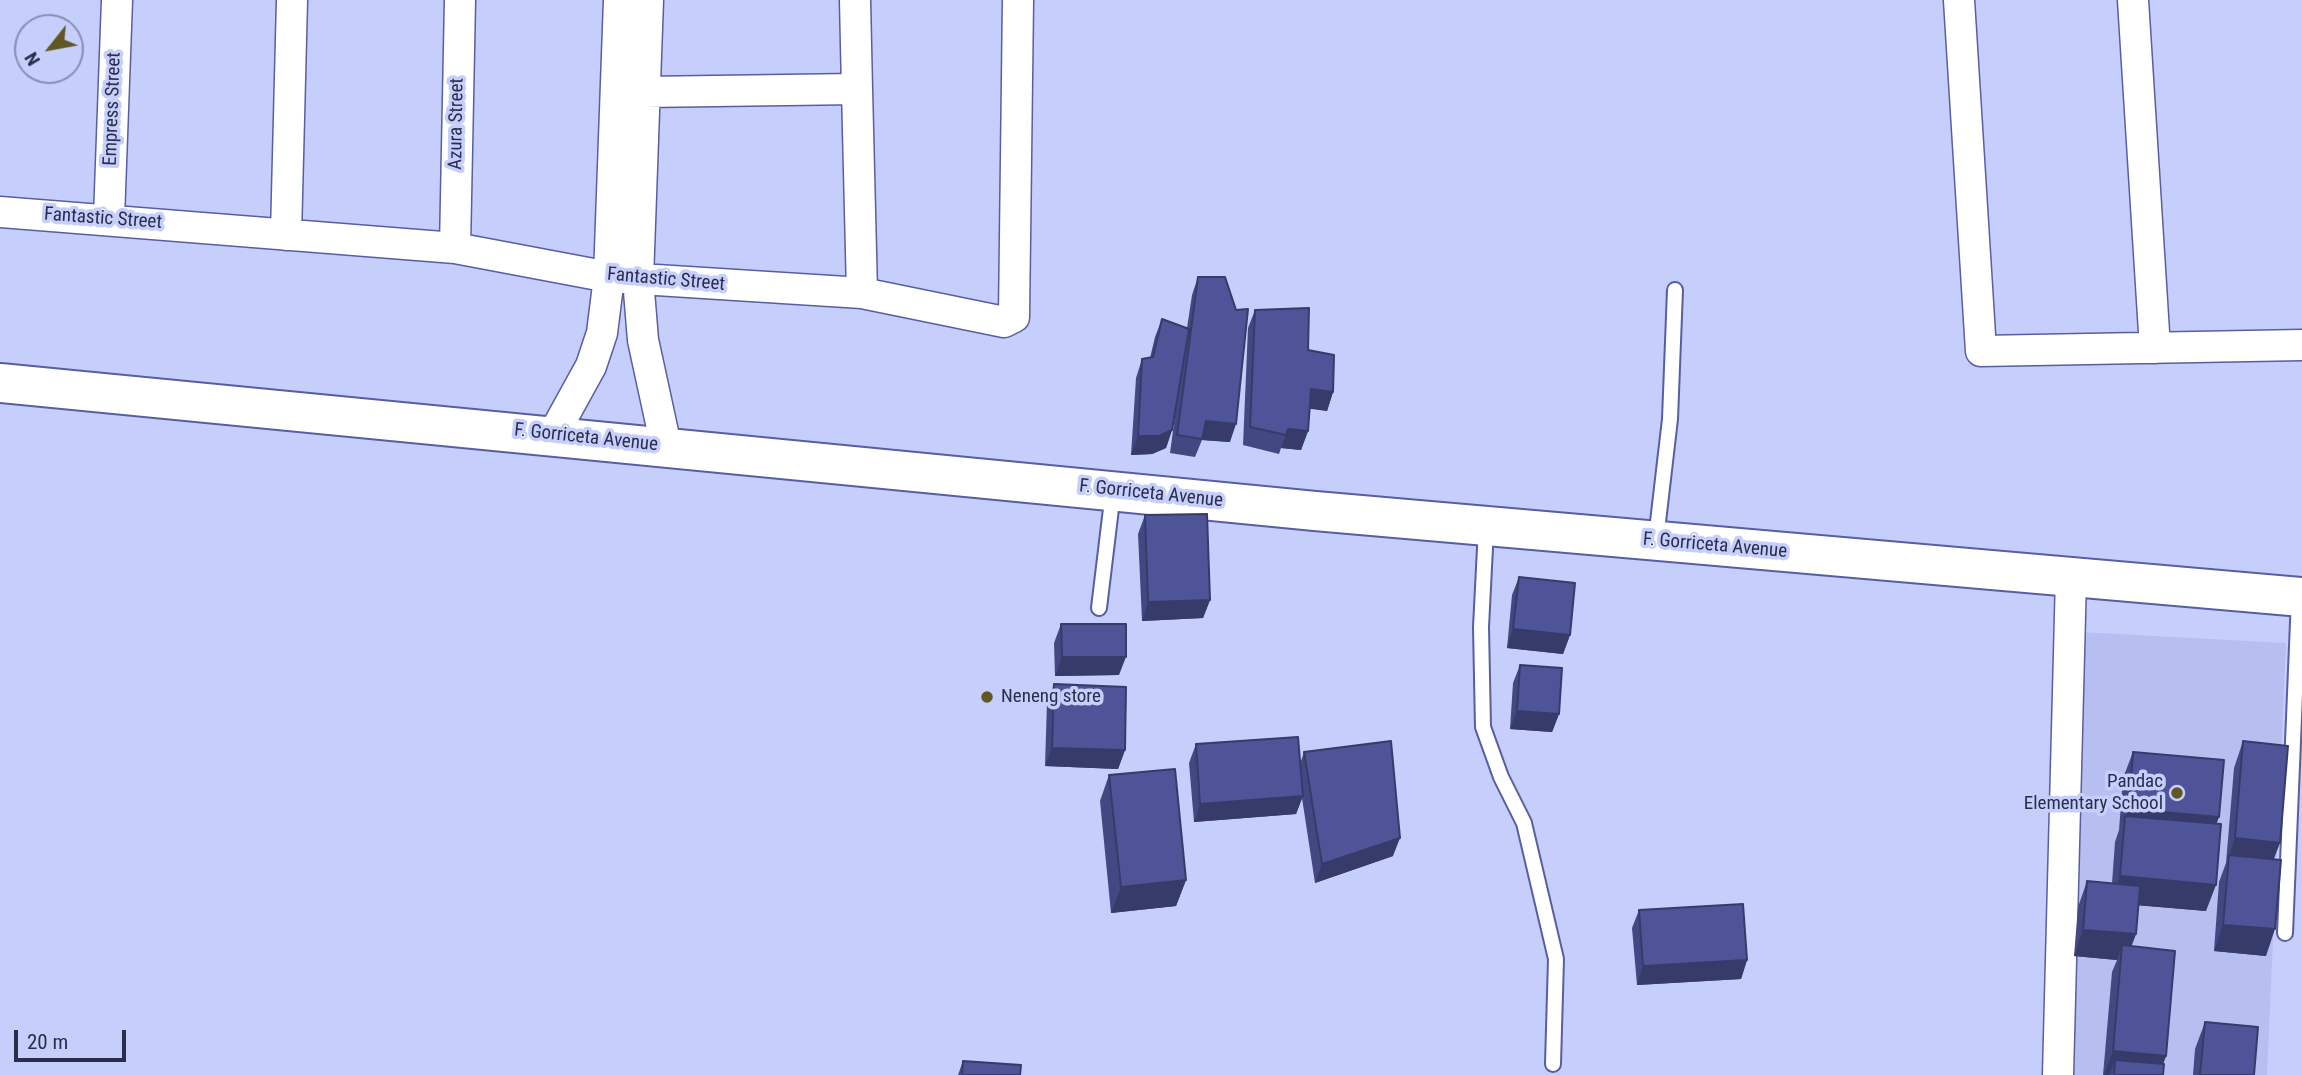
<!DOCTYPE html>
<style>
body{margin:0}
#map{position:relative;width:2302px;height:1075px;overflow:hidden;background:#c6cefc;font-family:"Roboto Condensed",sans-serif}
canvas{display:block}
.north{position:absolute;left:14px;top:14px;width:70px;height:70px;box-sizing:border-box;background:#c6cefc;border:2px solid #888eb5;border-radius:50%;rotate:239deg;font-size:19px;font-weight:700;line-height:28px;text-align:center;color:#2a2d4b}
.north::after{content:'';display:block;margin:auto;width:24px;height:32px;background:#615723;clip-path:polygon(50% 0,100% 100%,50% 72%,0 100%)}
.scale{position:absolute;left:14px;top:1030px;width:112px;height:32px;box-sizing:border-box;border:4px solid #2a2d4b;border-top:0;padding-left:9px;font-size:21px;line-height:24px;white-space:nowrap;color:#2a2d4b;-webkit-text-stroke:5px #c6cefc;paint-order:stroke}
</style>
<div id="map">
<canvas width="2302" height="1075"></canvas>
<div class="north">N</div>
<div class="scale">20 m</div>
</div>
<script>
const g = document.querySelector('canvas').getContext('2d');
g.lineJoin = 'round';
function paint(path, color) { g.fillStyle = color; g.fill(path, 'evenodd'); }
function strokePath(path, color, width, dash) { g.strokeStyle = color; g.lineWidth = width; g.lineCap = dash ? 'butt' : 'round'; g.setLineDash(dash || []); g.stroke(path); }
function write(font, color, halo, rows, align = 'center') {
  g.font = font + ' "Roboto Condensed",sans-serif'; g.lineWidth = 7; g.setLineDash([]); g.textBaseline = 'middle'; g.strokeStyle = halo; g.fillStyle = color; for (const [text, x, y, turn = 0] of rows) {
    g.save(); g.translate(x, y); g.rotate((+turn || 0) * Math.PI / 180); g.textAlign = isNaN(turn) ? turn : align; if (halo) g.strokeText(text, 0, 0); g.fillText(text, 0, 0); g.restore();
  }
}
const built = new Path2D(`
 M2079,632L2286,643L2267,1075H2065Z`);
const service = new Path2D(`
 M1486,528L1481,627L1483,727L1501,777L1524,823L1556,959L1553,1064
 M1656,539L1670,419L1675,290
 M1099,608L1113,492
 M2285,933L2299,598`);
const minor = new Path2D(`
 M648,0L638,279L643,340L666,446
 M855,0L857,89
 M1959,0L1981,351L2302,345
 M2133,0L2155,348
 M644,92L857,89L862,293
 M0,212L455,248L609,277L862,293L1004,322L1014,317L1018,0
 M109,218L117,0
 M286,235L292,0
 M455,248L460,0
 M553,435L591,366L602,333L609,277L619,0
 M2058,1075L2071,577`);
const secondary = new Path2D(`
 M0,383L1315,511L2302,597`);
const wall = new Path2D(`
 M1198,277L1230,442L1202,440L1195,457L1170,453L1177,401L1172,430L1166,448L1152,454L1131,455L1136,378L1142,359L1150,358L1155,337L1162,319L1187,328L1192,295Z
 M1255,310L1308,350L1333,392L1327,411L1310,408L1308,431L1301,450L1281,448L1279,454L1243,445L1248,328Z
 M1145,515L1210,600L1203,618L1142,621L1138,534Z
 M1519,577L1570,635L1563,654L1507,648L1512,595Z
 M1061,624L1119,675L1055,676L1054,643Z
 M1520,665L1559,714L1552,732L1510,729L1513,683Z
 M1054,684L1125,750L1118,769L1045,766L1047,702Z
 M2243,741L2274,859L2266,956L2214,951L2219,882L2226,863L2234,768Z
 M1196,744L1300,764L1304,752L1393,856L1315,883L1302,798L1296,814L1194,822L1189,763Z
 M2133,752L2217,824L2206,911L2138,905L2136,934L2131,946L2166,1056L2163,1064V1075H2103L2112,972L2117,960L2074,956L2078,907L2087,881L2112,883L2115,842L2119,830L2123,778Z
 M1109,775L1186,880L1176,906L1111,913L1100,801Z
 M1639,910L1747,960L1741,979L1637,985L1632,928Z
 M2205,1022L2254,1075H2193L2195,1049Z
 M963,1061L1020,1075H958Z`);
const shadedWall = new Path2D(`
 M1311,389L1333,392L1327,411L1304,408Z
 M1206,421L1236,424L1230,442L1202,440Z
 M1288,429L1308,431L1301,450L1281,448Z
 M1172,430L1166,448L1152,454L1131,455L1138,436Z
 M1210,600L1203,618L1142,621L1148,602Z
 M1513,629L1570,635L1563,654L1507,648Z
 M1062,657H1126L1119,675L1055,676Z
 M1517,711L1559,714L1552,732L1510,729Z
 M1052,748L1125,750L1118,769L1045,766Z
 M1303,796L1296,814L1194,822L1200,804Z
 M2129,809L2219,817L2209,844L2124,821Z
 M1400,838L1393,856L1315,883L1322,864Z
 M2235,838L2280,843L2270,869L2229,857Z
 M2120,876L2216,885L2206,911L2110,903Z
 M1186,880L1176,906L1111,913L1121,887Z
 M2223,925L2275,929L2266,956L2214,951Z
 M2083,930L2136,934L2126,961L2122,945L2117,960L2074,956Z
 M1747,960L1741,979L1637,985L1643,966Z
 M2113,1051L2166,1056L2159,1075L2115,1060L2109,1075H2104Z`);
const building = new Path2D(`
 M1198,277H1225L1236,310L1248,309L1236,424L1206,421L1202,439L1177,435Z
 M1309,308L1308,350L1334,355L1333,392L1311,389L1308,431L1288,429L1286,435L1250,427L1255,310Z
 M1162,319L1189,329L1172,430L1159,436H1138L1142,359L1153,357Z
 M1207,514L1210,600L1148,602L1145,515Z
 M1519,577L1575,583L1570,635L1513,629Z
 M1061,624H1126V657H1062Z
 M1520,665L1562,668L1559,714L1517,711Z
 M1054,684L1126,687L1125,750L1052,748Z
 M1298,737L1303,796L1200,804L1196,744Z
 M1391,741L1400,838L1322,864L1304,752Z
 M2243,741L2288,746L2280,843L2235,838Z
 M2133,752L2224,760L2219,817L2129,809Z
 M1175,769L1186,880L1121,887L1109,775Z
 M2125,816L2221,824L2216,885L2120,876Z
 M2229,855L2281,860L2275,929L2223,925Z
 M2087,881L2140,886L2136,934L2083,930Z
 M1743,904L1747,960L1643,966L1639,910Z
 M2122,945L2175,951L2166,1056L2113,1051Z
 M2205,1022L2258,1027L2254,1075H2200Z
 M2115,1060L2164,1064L2163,1075H2114Z
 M963,1061L1021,1065L1020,1075H962Z`);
const markers = [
 [987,697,7,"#615723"],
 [2177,793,7,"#615723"]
];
const streetNames = [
 ["Empress Street",113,109,-88],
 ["Azura Street",457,124,-89],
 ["Fantastic Street",103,219,4],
 ["Fantastic Street",666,280,5],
 ["F. Gorriceta Avenue",586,438,6],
 ["F. Gorriceta Avenue",1151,494,6],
 ["F. Gorriceta Avenue",1715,546,5]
];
const poiNames = [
 ["Neneng store",1001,697],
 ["Pandac",2163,782,"right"],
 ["Elementary School",2163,804,"right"]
];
paint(built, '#b7bff1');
strokePath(service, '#575ea2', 18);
strokePath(minor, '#575ea2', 33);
strokePath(secondary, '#575ea2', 42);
strokePath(service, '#fff', 14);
strokePath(minor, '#fff', 30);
strokePath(secondary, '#fff', 38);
paint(wall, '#434882');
paint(shadedWall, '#373b6a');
paint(building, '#4e5497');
strokePath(building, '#373b6a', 2);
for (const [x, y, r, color] of markers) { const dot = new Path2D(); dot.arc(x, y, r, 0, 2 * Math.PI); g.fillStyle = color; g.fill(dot); strokePath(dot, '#c6cefc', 2.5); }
write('19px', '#2a2d4b', '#c6cefc', streetNames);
write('19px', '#2a2d4b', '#c6cefc', poiNames, 'left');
</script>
